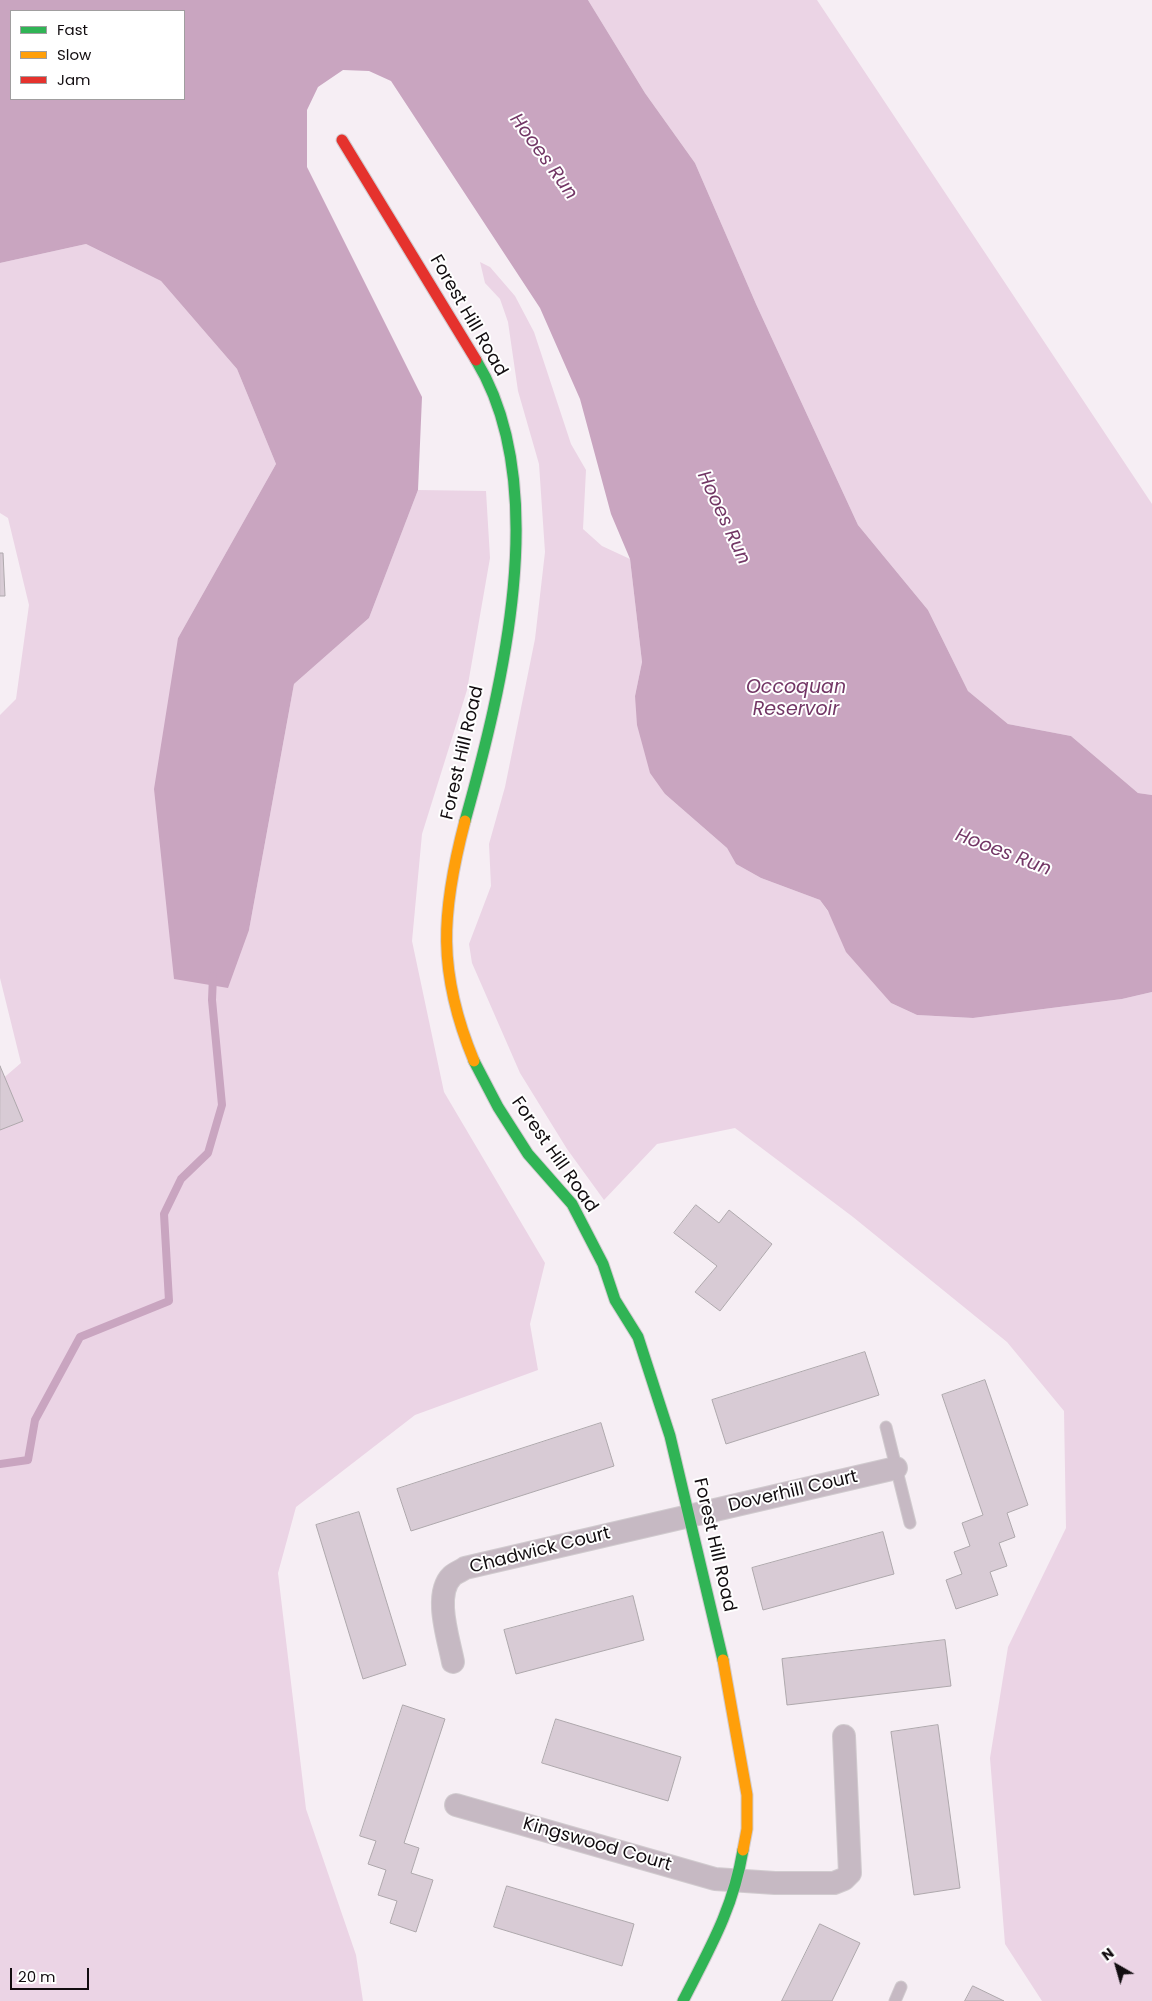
<!DOCTYPE html>
<style>
body{margin:0}
#map{position:relative;width:1152px;height:2001px;overflow:hidden;background:#f6eef4;font-family:Poppins,sans-serif}
canvas{display:block}
.legend{position:absolute;left:10px;top:10px;width:175px;height:90px;box-sizing:border-box;background:#fff;border:1px solid #a09e9f;margin:0;padding:6px 9px;list-style:none;font-size:15px;color:#120d10}
.legend li{display:flex;align-items:center;gap:10px;height:25px}
.legend b{width:25px;border:1px solid #a09e9f}
.north{position:absolute;left:1092px;top:1941px;width:50px;height:50px;-webkit-text-stroke:4px #fff;paint-order:stroke;rotate:322deg;font-size:14px;font-weight:700;line-height:20px;text-align:center;color:#120d10}
.north::after{content:'';display:block;margin:auto;width:18px;height:22px;background:#120d10;clip-path:polygon(50% 0,100% 100%,50% 72%,0 100%)}
.scale{position:absolute;left:10px;top:1968px;width:79px;height:22px;box-sizing:border-box;border:2px solid #120d10;border-top:0;padding-left:6px;font-size:15px;line-height:18px;white-space:nowrap;color:#120d10;-webkit-text-stroke:4px #fff;paint-order:stroke}
</style>
<div id="map">
<canvas width="1152" height="2001"></canvas>
<ul class="legend">
<li><b style="height:6px;background:#30b455"></b>Fast</li>
<li><b style="height:6px;background:#ff9f0a"></b>Slow</li>
<li><b style="height:6px;background:#e5322d"></b>Jam</li>
</ul>
<div class="north">N</div>
<div class="scale">20 m</div>
</div>
<script>
const g = document.querySelector('canvas').getContext('2d');
g.lineJoin = 'round';
function paint(path, color) { g.fillStyle = color; g.fill(path, 'evenodd'); }
function strokePath(path, color, width, dash) { g.strokeStyle = color; g.lineWidth = width; g.lineCap = dash ? 'butt' : 'round'; g.setLineDash(dash || []); g.stroke(path); }
function write(font, color, halo, rows, align = 'center') {
  g.font = font + ' Poppins,sans-serif'; g.lineWidth = 4; g.setLineDash([]); g.textBaseline = 'middle'; g.strokeStyle = halo; g.fillStyle = color; for (const [text, x, y, turn = 0] of rows) {
    g.save(); g.translate(x, y); g.rotate((+turn || 0) * Math.PI / 180); g.textAlign = isNaN(turn) ? turn : align; if (halo) g.strokeText(text, 0, 0); g.fillText(text, 0, 0); g.restore();
  }
}
const green = new Path2D(`
 M588,0H817L1152,504V795L1138,793L1071,736L1008,724L968,691L928,610L858,525L756,304L695,163L645,93Z
 M86,244L161,281L237,369L276,464L178,638L249,930L294,684L369,618L418,490L486,491L490,558L467,690L422,834L412,941L444,1092L545,1263L530,1324L538,1370L415,1415L296,1507L278,1573L306,1809L356,1955L363,2001H0V1081L21,1063L0,978V715L16,699L29,605L8,518L0,513V263Z
 M480,262L490,267L515,296L534,332L571,444L586,470L583,529L602,546L630,559L642,662L635,696L665,794L727,848L736,864L761,878L820,900L891,1003L917,1015L973,1018L1122,999L1152,992V2001H1042L1005,1944L990,1758L1008,1647L1066,1528L1064,1411L1007,1342L853,1217L735,1128L657,1144L604,1200L567,1149L520,1073L472,963L469,944L491,886L489,844L505,787L535,639L545,552L539,464L518,391L508,322L500,299L485,283Z`);
const water = new Path2D(`
 M0,0H588L645,93L695,163L756,304L858,525L928,610L968,691L1008,724L1071,736L1138,793L1152,795V992L1122,999L973,1018L917,1015L891,1003L846,952L828,911L820,900L761,878L736,864L727,848L665,794L650,773L637,725L635,696L642,662L630,559L611,514L580,399L540,308L391,81L369,71L343,70L318,87L307,110V167L422,397L418,490L369,618L294,684L249,930L228,988L174,979L154,789L178,638L276,464L237,369L161,281L86,244L0,263ZM11,11H184V99H11Z`);
const stream = new Path2D(`
 M0,1464L28,1460L35,1420L80,1337L169,1301L164,1214L181,1179L208,1153L222,1105L212,1000L213,976`);
const building = new Path2D(`
 M0,553H3L5,596H0Z
 M0,1066L23,1121L0,1130Z
 M696,1205L719,1223L729,1210L772,1244L720,1311L695,1292L717,1266L674,1233Z
 M865,1352L879,1395L726,1444L712,1400Z
 M985,1380L1028,1505L1007,1513L1015,1537L999,1543L1007,1566L990,1572L998,1595L956,1609L946,1580L962,1574L954,1552L970,1546L962,1523L983,1515L942,1395Z
 M601,1423L614,1466L411,1531L397,1489Z
 M359,1512L406,1665L363,1679L316,1525Z
 M883,1532L894,1574L763,1610L752,1568Z
 M633,1596L644,1640L516,1674L504,1630Z
 M945,1640L951,1686L787,1705L782,1659Z
 M403,1705L445,1719L404,1843L419,1848L411,1873L433,1880L416,1932L390,1923L397,1901L378,1895L386,1870L368,1864L376,1841L360,1836Z
 M556,1719L681,1757L668,1801L542,1763Z
 M938,1725L960,1888L914,1895L891,1732Z
 M507,1886L634,1924L622,1966L494,1927Z
 M820,1924L860,1943L832,2001H782Z
 M973,1986L1004,2001H965Z`);
const lane = new Path2D(`
 M886,1427L910,1523
 M895,2001L901,1987`);
const street = new Path2D(`
 M453,1662C449,1640 433,1594 452,1576C455,1573 461,1571 465,1568L896,1468
 M456,1805L715,1879L775,1883H834L844,1879L850,1873L844,1736`);
const fast = new Path2D(`
 M465,821C502,688 553,486 476,360
 M474,1061L498,1107L528,1154L572,1204L603,1264L615,1300L638,1337L670,1436L723,1660
 M683,2001C710,1948 733,1909 743,1850`);
const slow = new Path2D(`
 M465,821C441,912 437,972 474,1061
 M723,1660L747,1795V1829L743,1850`);
const jam = new Path2D(`
 M342,140L476,360`);
const streetNames = [
 ["Forest Hill Road",468,316,60],
 ["Forest Hill Road",463,753,-77],
 ["Forest Hill Road",554,1155,55],
 ["Doverhill Court",793,1492,-13],
 ["Forest Hill Road",714,1545,77],
 ["Chadwick Court",540,1551,-14],
 ["Kingswood Court",597,1845,16]
];
const waterNames = [
 ["Hooes Run",543,157,54],
 ["Hooes Run",723,518,65],
 ["Occoquan",796,688],
 ["Reservoir",796,710],
 ["Hooes Run",1003,853,21]
];
paint(green, '#ebd4e5');
paint(water, '#c9a5c0');
strokePath(stream, '#c9a5c0', 8);
paint(building, '#d8cbd5');
strokePath(building, '#aea8ac', 1);
strokePath(lane, '#d1cbcf', 13);
strokePath(street, '#d1cbcf', 24);
strokePath(fast, '#d1cbcf', 13);
strokePath(slow, '#d1cbcf', 13);
strokePath(jam, '#d1cbcf', 13);
strokePath(lane, '#c6b9c3', 11);
strokePath(street, '#c6b9c3', 22);
strokePath(fast, '#30b455', 11);
strokePath(slow, '#ff9f0a', 11);
strokePath(jam, '#e5322d', 11);
write('18px', '#120d10', '#fff', streetNames);
write('italic 19px', '#733766', '#fff', waterNames);
</script>
